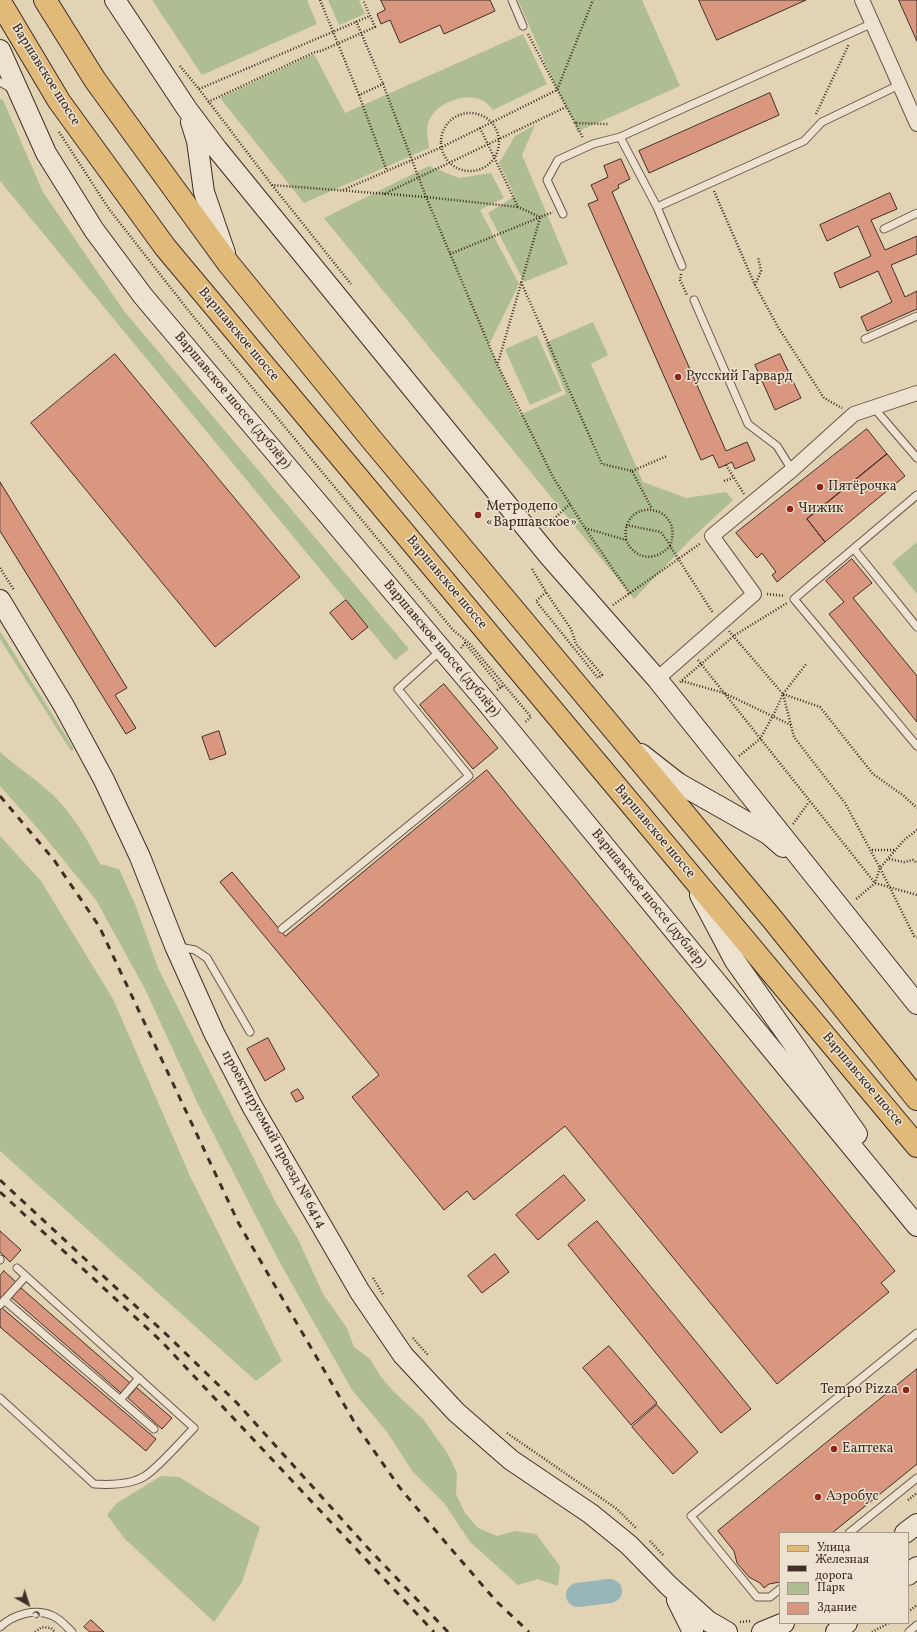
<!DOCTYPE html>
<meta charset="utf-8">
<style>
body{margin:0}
#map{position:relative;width:917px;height:1632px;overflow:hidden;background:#e2d3b5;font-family:Vollkorn,serif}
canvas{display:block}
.legend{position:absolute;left:779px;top:1532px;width:130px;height:92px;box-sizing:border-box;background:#ece2cf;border:1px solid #a89a8b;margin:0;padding:5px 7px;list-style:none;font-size:12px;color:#412e24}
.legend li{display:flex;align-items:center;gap:8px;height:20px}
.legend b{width:20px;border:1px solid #a89a8b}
.north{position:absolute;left:8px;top:1584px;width:40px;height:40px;-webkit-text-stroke:3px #ece2cf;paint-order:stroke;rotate:141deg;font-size:11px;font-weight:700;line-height:16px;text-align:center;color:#412e24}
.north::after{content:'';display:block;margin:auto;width:14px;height:18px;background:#412e24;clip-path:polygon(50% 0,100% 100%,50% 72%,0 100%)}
</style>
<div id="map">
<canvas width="917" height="1632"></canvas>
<ul class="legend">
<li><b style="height:5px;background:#e1ba7a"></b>Улица</li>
<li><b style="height:5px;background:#412e24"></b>Железная дорога</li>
<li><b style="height:11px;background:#aebe92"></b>Парк</li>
<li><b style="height:11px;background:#da9780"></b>Здание</li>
</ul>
<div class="north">С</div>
</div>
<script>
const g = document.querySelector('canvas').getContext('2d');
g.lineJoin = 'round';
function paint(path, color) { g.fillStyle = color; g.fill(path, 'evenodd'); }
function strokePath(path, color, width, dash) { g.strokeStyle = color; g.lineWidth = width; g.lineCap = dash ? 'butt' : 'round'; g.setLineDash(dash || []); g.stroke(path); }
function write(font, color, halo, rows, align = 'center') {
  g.font = font + ' Vollkorn,serif'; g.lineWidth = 3; g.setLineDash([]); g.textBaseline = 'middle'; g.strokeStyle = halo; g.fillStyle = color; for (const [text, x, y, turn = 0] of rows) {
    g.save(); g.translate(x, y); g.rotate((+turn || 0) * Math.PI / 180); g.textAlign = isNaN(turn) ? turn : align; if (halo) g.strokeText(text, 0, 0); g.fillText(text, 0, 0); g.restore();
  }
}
const green = new Path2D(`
 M152,0H307L317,24L202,75Z
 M328,0H359L365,14L339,25Z
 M518,0H642L680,86L577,132L575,123L557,90Z
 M523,34L547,84L493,110C490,107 487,103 484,101C465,91 434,103 428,123C426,131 428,140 429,148L304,203L220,98L314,54L345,113Z
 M0,99L3,100L43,192L124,311L409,649L395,660L0,181Z
 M535,125L522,155L568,264L524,282L488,213L515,196L499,163L515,136Z
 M429,166L459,178L491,173L504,198L480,210L519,284L489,345L520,415L566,394L545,343L593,322L608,355L591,364L643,482L686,498L726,492L733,500L690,540L634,599L324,218Z
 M537,335L562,391L530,405L505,349Z
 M917,542V594L892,563Z
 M0,631L74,749L71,751L0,639Z
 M0,752C17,767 37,780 53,795C73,815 88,840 100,864L119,869L135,904L158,968L277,1205L298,1239L323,1294L347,1328L354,1347L370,1359L381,1377L394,1392L423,1419L448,1454L457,1473L456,1494L465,1513L478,1528L497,1536L515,1531L536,1534L560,1566L558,1586L538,1579L518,1585L470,1542L444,1503L413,1472L387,1432L352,1390L279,1261L198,1104L145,989L96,900L40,831L0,786Z
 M0,836L41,881L113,999L190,1176L282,1361L256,1381L0,1151Z
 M161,1476L179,1477L260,1527L242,1582L214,1622L124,1538L107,1515L117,1503Z`);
const river = new Path2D(`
 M578,1595L610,1591`);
const building = new Path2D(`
 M381,0H490L495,11L444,34L440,25L400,43L390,20L381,24L377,14L385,10Z
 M699,0H806L717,40Z
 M899,0H917V41Z
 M770,93L779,115L649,173L639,151Z
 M621,159L630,179L618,185L619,188L612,192L726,451L747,442L755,460L735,469L732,462L719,468L713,455L701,460L588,204L598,200L591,185L608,177L604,166Z
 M890,193L897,209L871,220L885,250L917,236V254L891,265L905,297L917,291V309L867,331L861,317L892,302L878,271L840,288L834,273L871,256L858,226L827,241L820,225Z
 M115,354L300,577L215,647L31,423Z
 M780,354L801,398L775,410L755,365Z
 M867,429L887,454L807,519L825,542L777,582L772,575L776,572L762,553L757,558L736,533Z
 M887,454L905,476L825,542L807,519Z
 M0,482L127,688L115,695L136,728L126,734L0,531Z
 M852,559L872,583L853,598L917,676V722L829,614L844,602L826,581Z
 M346,600L368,627L352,640L330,613Z
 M444,684L498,748L473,769L420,705Z
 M219,731L226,754L210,760L202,737Z
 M487,770L895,1271L881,1283L889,1292L777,1384L565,1126L474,1200L467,1191L444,1210L352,1097L379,1075L220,882L232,872L285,936Z
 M268,1038L285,1069L265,1081L247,1049Z
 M298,1089L304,1098L296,1102L291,1093Z
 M564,1175L585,1200L538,1240L516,1215Z
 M597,1221L751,1409L721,1433L568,1245Z
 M0,1231L21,1250L10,1262L0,1252Z
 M495,1254L509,1272L482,1293L468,1276Z
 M4,1271L16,1282L0,1299V1276Z
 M21,1288L130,1383L121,1393L12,1298Z
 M2,1308L156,1439L146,1451L0,1327V1311Z
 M609,1346L657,1403L631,1425L583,1368Z
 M917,1369V1464L832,1533H780V1582L769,1584L764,1588L760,1583L749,1577L737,1563L734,1551L718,1531Z
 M137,1388L172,1418L162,1429L128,1398Z
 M657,1405L698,1452L673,1474L632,1427Z
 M91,1620L104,1632H90L84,1627Z`);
const path = new Path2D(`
 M320,0L359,95L383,84L426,197L497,364L553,477L585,528L626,540C635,560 655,562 670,546L713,613
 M356,21L383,84
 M528,34L575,123L608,124
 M180,66L199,89L370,16
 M199,89L272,185L426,197L518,207
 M359,95L387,171
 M208,102L315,52L321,51L375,27L363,0
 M441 142a29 29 0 1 1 58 0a29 29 0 1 1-58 0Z
 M816,114L849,44
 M575,123L583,138
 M480,128L518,207L540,217
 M59,132L109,209L188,310L453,630L469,643L531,717L524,723
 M272,185L351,284
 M343,190L442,147L557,90L593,0
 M714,191L755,285L778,327L824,398L842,408
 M384,194L566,107
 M450,254L553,212
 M681,274L680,280L687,295
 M521,282L602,464L632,471L652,509
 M755,285L761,271L758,257
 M498,363L540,218
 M726,465L744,494
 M632,471L667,456
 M724,481L733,478
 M626,525L661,532L670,545
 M545,527L570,504
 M585,528L630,594
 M626,540C620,495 686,503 670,546
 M0,568L14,590
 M532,569L546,592L536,601L598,678L602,675L576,644L571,629L546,592
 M767,594L785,596
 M613,605L701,543
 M729,631L783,694L794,737L845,803L880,868L875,883L855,900
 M461,648L465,643L502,689
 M698,660L875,883L917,895
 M682,681L724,693L791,725
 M680,682L735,635L787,603
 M497,690L504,685
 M783,694L820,707L873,774L904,796L917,808
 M739,756L760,739L774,714L783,694L807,663
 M793,824L809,802
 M917,830L904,840L880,868L914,936L917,937
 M872,850H895
 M889,859L904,862L913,860L917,863
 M373,1278L384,1296
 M413,1338L428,1355
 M507,1433L617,1509L636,1528
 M908,1500L917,1493
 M650,1541L663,1555
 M908,1612L917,1605
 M740,1622L751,1621
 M35,1632L42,1627L51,1628L55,1632
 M872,1632L889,1623`);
const service = new Path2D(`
 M512,0L523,26
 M0,82L12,89
 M620,137L873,23
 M563,214L547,180L558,160L593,144L620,137L657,207
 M884,229L917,213
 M682,266L657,207L804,141L822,122L899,85
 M694,300L748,424L777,446L792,470
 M865,339L917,316
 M874,408L917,458
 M917,495L794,599L917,746
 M854,549L917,627
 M282,929L469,776L398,689L441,650
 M179,947L195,950L207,958L250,1032
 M0,1259V1260
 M4,1300L154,1429
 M0,1305L26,1276
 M0,1398L94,1484C110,1485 131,1485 145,1476C160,1466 181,1441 194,1428L17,1268
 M120,1400L139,1378
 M849,1533L917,1478
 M780,1589L770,1597H757L691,1516L917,1333
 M0,1627C14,1614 35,1608 53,1616C60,1619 66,1626 72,1632
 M909,1632L917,1625`);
const minor = new Path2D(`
 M862,0L917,124
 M657,679L754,594L712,536L792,470L854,414L917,393`);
const secondary = new Path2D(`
 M115,0L187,109L217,149L549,556L657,679L917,1004
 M0,50L46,153L94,230L143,296L487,703L917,1226
 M191,122L197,141L204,192L225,253
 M0,600L64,706L104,780L140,857L175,946L214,1033L252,1106L360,1292L403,1355L456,1412L511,1460L591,1514L629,1545L669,1586L708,1621L727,1632
 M641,754L678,783L768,834L783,847
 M700,895L735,961L857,1134
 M905,1533L917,1524
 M908,1575L917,1567
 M677,1600L693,1632
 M762,1632L784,1623
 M836,1632L847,1623`);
const primary = new Path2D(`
 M45,0L95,80L228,263L372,440L773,920L917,1099
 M0,2L59,101L165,247L917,1146`);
const rail = new Path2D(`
 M0,796L54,860L99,926L239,1224L356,1425L400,1488L446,1543L496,1601L529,1632
 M0,1180L169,1337L237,1403L366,1546L448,1632
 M0,1192L162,1342L434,1632`);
const markers = [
 [678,377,4,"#8f2418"],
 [820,487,4,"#8f2418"],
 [790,509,4,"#8f2418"],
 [478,515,4,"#8f2418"],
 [906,1390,4,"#8f2418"],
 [834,1449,4,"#8f2418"],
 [818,1497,4,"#8f2418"]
];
const streetNames = [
 ["Варшавское шоссе",45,75,58],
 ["Варшавское шоссе",238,335,50],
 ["Варшавское шоссе (дублёр)",232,401,50],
 ["Варшавское шоссе",446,583,50],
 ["Варшавское шоссе (дублёр)",441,649,50],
 ["Варшавское шоссе",654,832,50],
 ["Варшавское шоссе (дублёр)",648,899,51],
 ["Варшавское шоссе",862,1080,50],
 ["проектируемый проезд № 6414",273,1140,61]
];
const poiNames = [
 ["Русский Гарвард",686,377],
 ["Пятёрочка",828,487],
 ["Метродепо",486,507],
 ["«Варшавское»",486,523],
 ["Чижик",798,509],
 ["Tempo Pizza",898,1390,"right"],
 ["Еаптека",842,1449],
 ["Аэробус",826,1497]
];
paint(green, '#aebe92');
strokePath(river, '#98b6b7', 24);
paint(building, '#da9780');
strokePath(building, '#412e24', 1);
strokePath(service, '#695748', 9);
strokePath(minor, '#695748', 16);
strokePath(secondary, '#412e24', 22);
strokePath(primary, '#412e24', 24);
strokePath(path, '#412e24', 2.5, [1, 2]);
strokePath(service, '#ece2cf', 7);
strokePath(minor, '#ece2cf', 14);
strokePath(secondary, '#ece2cf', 20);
strokePath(primary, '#e1ba7a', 22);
strokePath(rail, '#412e24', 3, [7, 7]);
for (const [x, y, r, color] of markers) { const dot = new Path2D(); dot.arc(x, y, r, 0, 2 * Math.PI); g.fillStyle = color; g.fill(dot); strokePath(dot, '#ece2cf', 1.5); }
write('14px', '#412e24', '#ece2cf', streetNames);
write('14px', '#412e24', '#ece2cf', poiNames, 'left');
</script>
